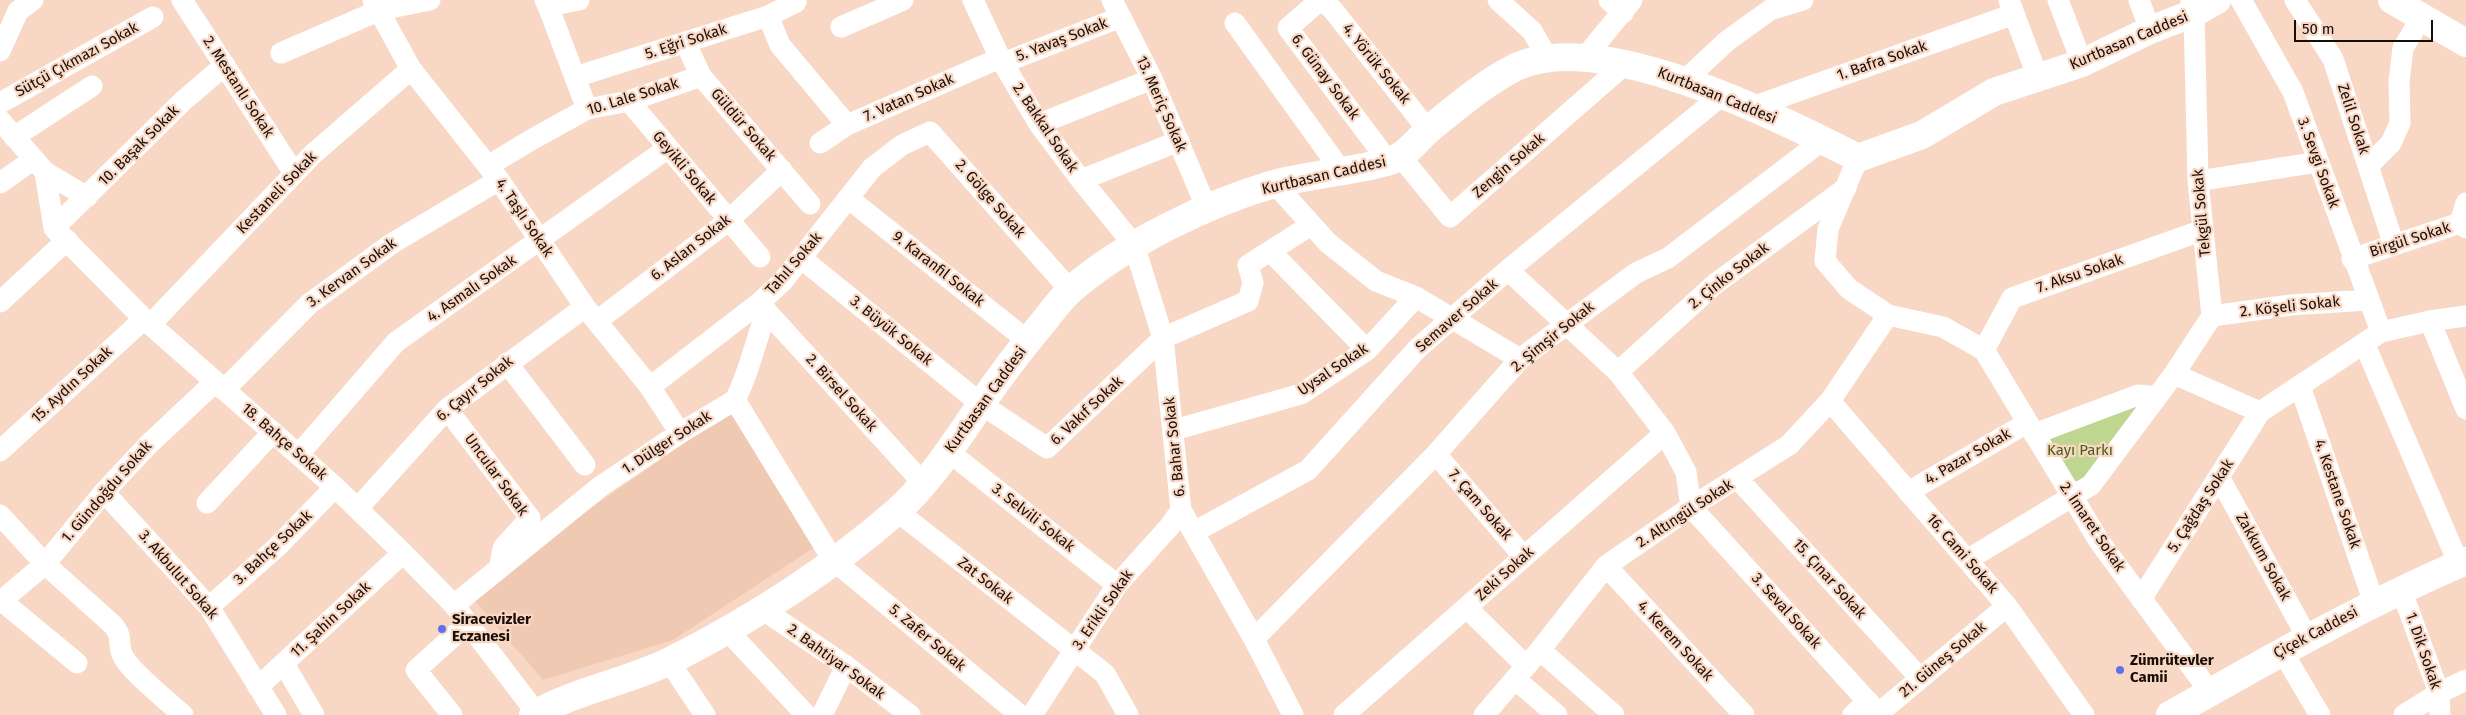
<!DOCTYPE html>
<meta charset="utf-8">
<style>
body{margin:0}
#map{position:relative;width:2466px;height:715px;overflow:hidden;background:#f8d8c5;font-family:"Fira Sans",sans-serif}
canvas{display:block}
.scale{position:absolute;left:2294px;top:20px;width:139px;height:22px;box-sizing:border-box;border:2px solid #180d07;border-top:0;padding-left:6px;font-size:15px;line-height:18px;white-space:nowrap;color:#180d07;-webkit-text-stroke:4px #f8d8c5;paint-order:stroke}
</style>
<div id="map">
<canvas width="2466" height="715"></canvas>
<div class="scale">50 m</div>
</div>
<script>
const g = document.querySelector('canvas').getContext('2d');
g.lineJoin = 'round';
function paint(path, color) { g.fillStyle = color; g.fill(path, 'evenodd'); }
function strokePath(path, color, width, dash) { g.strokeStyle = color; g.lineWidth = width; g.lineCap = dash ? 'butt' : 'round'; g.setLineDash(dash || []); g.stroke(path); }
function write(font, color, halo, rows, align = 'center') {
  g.font = font + ' "Fira Sans",sans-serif'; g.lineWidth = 4.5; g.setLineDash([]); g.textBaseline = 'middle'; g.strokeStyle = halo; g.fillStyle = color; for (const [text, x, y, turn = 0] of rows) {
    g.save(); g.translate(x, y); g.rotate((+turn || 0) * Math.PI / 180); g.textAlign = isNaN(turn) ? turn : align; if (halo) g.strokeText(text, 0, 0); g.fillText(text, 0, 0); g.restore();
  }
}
const built = new Path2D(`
 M729,412L751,439L815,547L673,640L543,680L474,600L581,515Z`);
const green = new Path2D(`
 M2140,403L2084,482L2071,480L2048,438Z`);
const street = new Path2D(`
 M182,0L294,173
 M373,0L411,69L499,180L585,307L650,387L680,433
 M545,0L548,6L579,0
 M973,0L1000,58L1039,124L1081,180L1134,245L1163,338L1181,510L1254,639L1293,715
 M1112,0L1152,79L1207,209
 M1320,0L1288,28L1388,161
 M1322,0L1333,10L1428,130
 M1498,0L1532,31L1547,57
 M1609,0L1623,13
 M2009,0L2038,78
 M2058,0L2082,63
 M2139,0L2150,30
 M2241,0L2293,92L2381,332
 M2295,0L2333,59L2394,245
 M548,6L587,109
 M768,16L780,45L847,125
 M1235,23L1342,172
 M841,27L903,0
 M685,42L701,76L810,204
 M0,51L18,11L33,0
 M281,53L380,10L430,0
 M1586,56L1632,0
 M1003,63L1121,17
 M575,77L768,16L796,2L795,0
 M1684,81L1727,41L1770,10L1803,0
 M629,101L760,257
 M0,103L153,17
 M1750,108L2014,14
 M0,120L45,172L54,228L144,319L335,487L403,553L454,605L538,715
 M1039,124L1152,79
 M14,137L92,86
 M820,143L847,125L1000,58
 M1401,157L1450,217L1625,64
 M1858,158L1828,229L1825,261L1849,289L1888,315L1943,327L1984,350L2099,541L2210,692
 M488,166L531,140L587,109L629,101L701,76
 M2368,166L2391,143L2400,123L2399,82L2403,48L2422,17
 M45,172L87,197
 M1081,180L1179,141
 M2198,181L2318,162
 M0,183L34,159
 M1275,184L1328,243L1376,281L1416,297L1520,359
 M848,198L1028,341
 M2460,223L2466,203
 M54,228L183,101L225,65
 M1270,251L1367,350
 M801,258L981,404L1047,448L1163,338L1248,301L1253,283L1248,265L1311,225
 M2352,259L2460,223L2466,228
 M1508,270L1618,372L1665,433L1686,472L1691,507L1880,715
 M0,302L67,240
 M759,303L923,483
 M2212,316L2291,305L2368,300
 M597,321L728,221L782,170
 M2430,321L2466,409
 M151,324L313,154L411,69
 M2364,343L2459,564
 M1984,350L2012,298L2203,230
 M507,363L585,465
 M1618,372L1715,284L1846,188
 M2174,374L2260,412
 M2300,386L2374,603
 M650,387L759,303L782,282L872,168L902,145L930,132L1070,290
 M224,390L309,304L391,244L499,180
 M735,400C750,371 755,341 767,311
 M1830,401L2007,606L2084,715
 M447,409L530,518L503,548L500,565
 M1174,430L1301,394L1367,350L1416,297
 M2034,434L2138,395L2157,397
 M0,451L144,319
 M949,452L1117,585
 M299,454L396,342L668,148
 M1436,454L1524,557
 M2219,477L2307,637
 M1738,479L1920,678
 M104,492L209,607L276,715
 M1908,492L2027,423
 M207,503L273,432
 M358,508L447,409L585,307
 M897,511L1105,674L1128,715
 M0,515L45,564L113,625C124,639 117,642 122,654C128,670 169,702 183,715
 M1194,532L1308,470L1418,348L1508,270L1721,96
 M1967,560L2091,485L2174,374L2212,316L2198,181L2194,13L2191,0
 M1606,566L1744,715
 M2401,589L2439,693L2440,715
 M2141,599L2260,412L2381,332L2430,321L2466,316
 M2,601L77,663
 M0,602L45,564L104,492L148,445L215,382
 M454,605L601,486L680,433L735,400L833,560L1020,715
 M209,607L277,547L335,487
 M1467,608L1526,666
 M762,609L846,666L910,715
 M726,629L806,715
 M1254,639L1436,454L1520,359L1636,273L1668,258L1823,140
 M1540,650L1614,715
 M2282,651L2320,715
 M669,661L705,715
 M284,664L314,715
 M1515,679L1557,715
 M258,687L403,553
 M1879,713L2007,606
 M452,715L416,670L468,623
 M822,715L846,666
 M1032,715L1117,585L1170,526L1181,510
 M1344,715L1665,433
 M1484,715L1540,650L1606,566L1691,507L1789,445L1830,401L1888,315
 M1853,715L1868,701
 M2404,715L2439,693L2466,680`);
const secondary = new Path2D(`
 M2392,0L2466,43
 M533,715C576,690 628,682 672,660C751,620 829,570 896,512C930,482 954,444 979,407C998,379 1019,351 1041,325C1051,313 1060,299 1072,289C1124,244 1208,203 1274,184C1312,174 1352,172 1390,161C1408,155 1418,138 1432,127C1458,106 1486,82 1516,67C1601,27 1779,118 1858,158L1922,135L1994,92L2082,63L2150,30L2194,13L2217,0
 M2170,715C2267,660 2363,605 2466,561`);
const markers = [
 [442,629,5,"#6072e9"],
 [2120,670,5,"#6072e9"]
];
const streetNames = [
 ["5. Yavaş Sokak",1062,40,-21],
 ["Kurtbasan Caddesi",2129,41,-23],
 ["5. Eğri Sokak",686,42,-18],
 ["Sütçü Çıkmazı Sokak",77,60,-29],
 ["1. Bafra Sokak",1882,61,-19],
 ["4. Yörük Sokak",1376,64,51],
 ["6. Günay Sokak",1325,77,53],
 ["2. Mestanlı Sokak",238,87,57],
 ["Kurtbasan Caddesi",1717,96,22],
 ["10. Lale Sokak",633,97,-17],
 ["7. Vatan Sokak",909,98,-24],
 ["13. Meriç Sokak",1161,104,66],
 ["Zelil Sokak",2353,119,72],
 ["Güldür Sokak",743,125,49],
 ["2. Bakkal Sokak",1045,128,56],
 ["10. Başak Sokak",139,146,-45],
 ["3. Sevgi Sokak",2318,163,70],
 ["Zengin Sokak",1509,166,-41],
 ["Geyikli Sokak",684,168,50],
 ["Kurtbasan Caddesi",1324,176,-13],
 ["Kestaneli Sokak",277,193,-46],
 ["2. Gölge Sokak",990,199,49],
 ["Tekgül Sokak",2202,213,-95],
 ["4. Taşlı Sokak",524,218,56],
 ["Birgül Sokak",2410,240,-18],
 ["6. Aslan Sokak",691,248,-38],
 ["Tahıl Sokak",794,264,-49],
 ["9. Karanfil Sokak",938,269,38],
 ["3. Kervan Sokak",352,273,-36],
 ["7. Aksu Sokak",2080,274,-19],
 ["2. Çinko Sokak",1729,276,-38],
 ["4. Asmalı Sokak",472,289,-35],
 ["2. Köşeli Sokak",2290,307,-6],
 ["Semaver Sokak",1457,316,-41],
 ["3. Büyük Sokak",891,331,39],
 ["2. Şimşir Sokak",1553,337,-39],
 ["Uysal Sokak",1333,370,-34],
 ["15. Aydın Sokak",72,385,-43],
 ["6. Çayır Sokak",475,389,-39],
 ["2. Birsel Sokak",841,393,48],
 ["Kurtbasan Caddesi",986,400,-54],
 ["6. Vakıf Sokak",1087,411,-43],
 ["18. Bahçe Sokak",284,442,41],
 ["1. Dülger Sokak",667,443,-33],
 ["6. Bahar Sokak",1175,447,-96],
 ["4. Pazar Sokak",1968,457,-30],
 ["Uncular Sokak",496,475,54],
 ["1. Gündoğdu Sokak",107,492,-49],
 ["4. Kestane Sokak",2337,494,71],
 ["7. Çam Sokak",1480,505,49],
 ["5. Çağdaş Sokak",2201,506,-57],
 ["2. Altıngül Sokak",1685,514,-33],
 ["3. Selvili Sokak",1033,518,38],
 ["2. İmaret Sokak",2092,527,56],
 ["3. Bahçe Sokak",273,548,-43],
 ["16. Cami Sokak",1962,554,49],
 ["Zakkum Sokak",2263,557,61],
 ["Zeki Sokak",1505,574,-42],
 ["3. Akbulut Sokak",178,575,49],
 ["15. Çınar Sokak",1829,579,48],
 ["Zat Sokak",985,581,38],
 ["3. Erikli Sokak",1103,610,-55],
 ["3. Seval Sokak",1786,611,48],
 ["11. Şahin Sokak",331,620,-43],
 ["Çiçek Caddesi",2316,633,-28],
 ["5. Zafer Sokak",927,638,40],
 ["4. Kerem Sokak",1675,641,47],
 ["1. Dik Sokak",2423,651,71],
 ["21. Güneş Sokak",1943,660,-40],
 ["2. Bahtiyar Sokak",836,662,36]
];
const parkNames = [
 ["Kayı Parkı",2080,451]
];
const poiNames = [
 ["Siracevizler",452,620],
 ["Eczanesi",452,637],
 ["Zümrütevler",2130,661],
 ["Camii",2130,678]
];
paint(built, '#efc9b2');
paint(green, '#bfd691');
strokePath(street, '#fff', 21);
strokePath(secondary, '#fff', 28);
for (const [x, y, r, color] of markers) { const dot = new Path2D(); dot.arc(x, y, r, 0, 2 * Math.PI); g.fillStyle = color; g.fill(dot); strokePath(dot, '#f8d8c5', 2); }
write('15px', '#180d07', '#f8d8c5', streetNames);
write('15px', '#4c5f16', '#f8d8c5', parkNames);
write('bold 15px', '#180d07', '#f8d8c5', poiNames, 'left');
</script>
